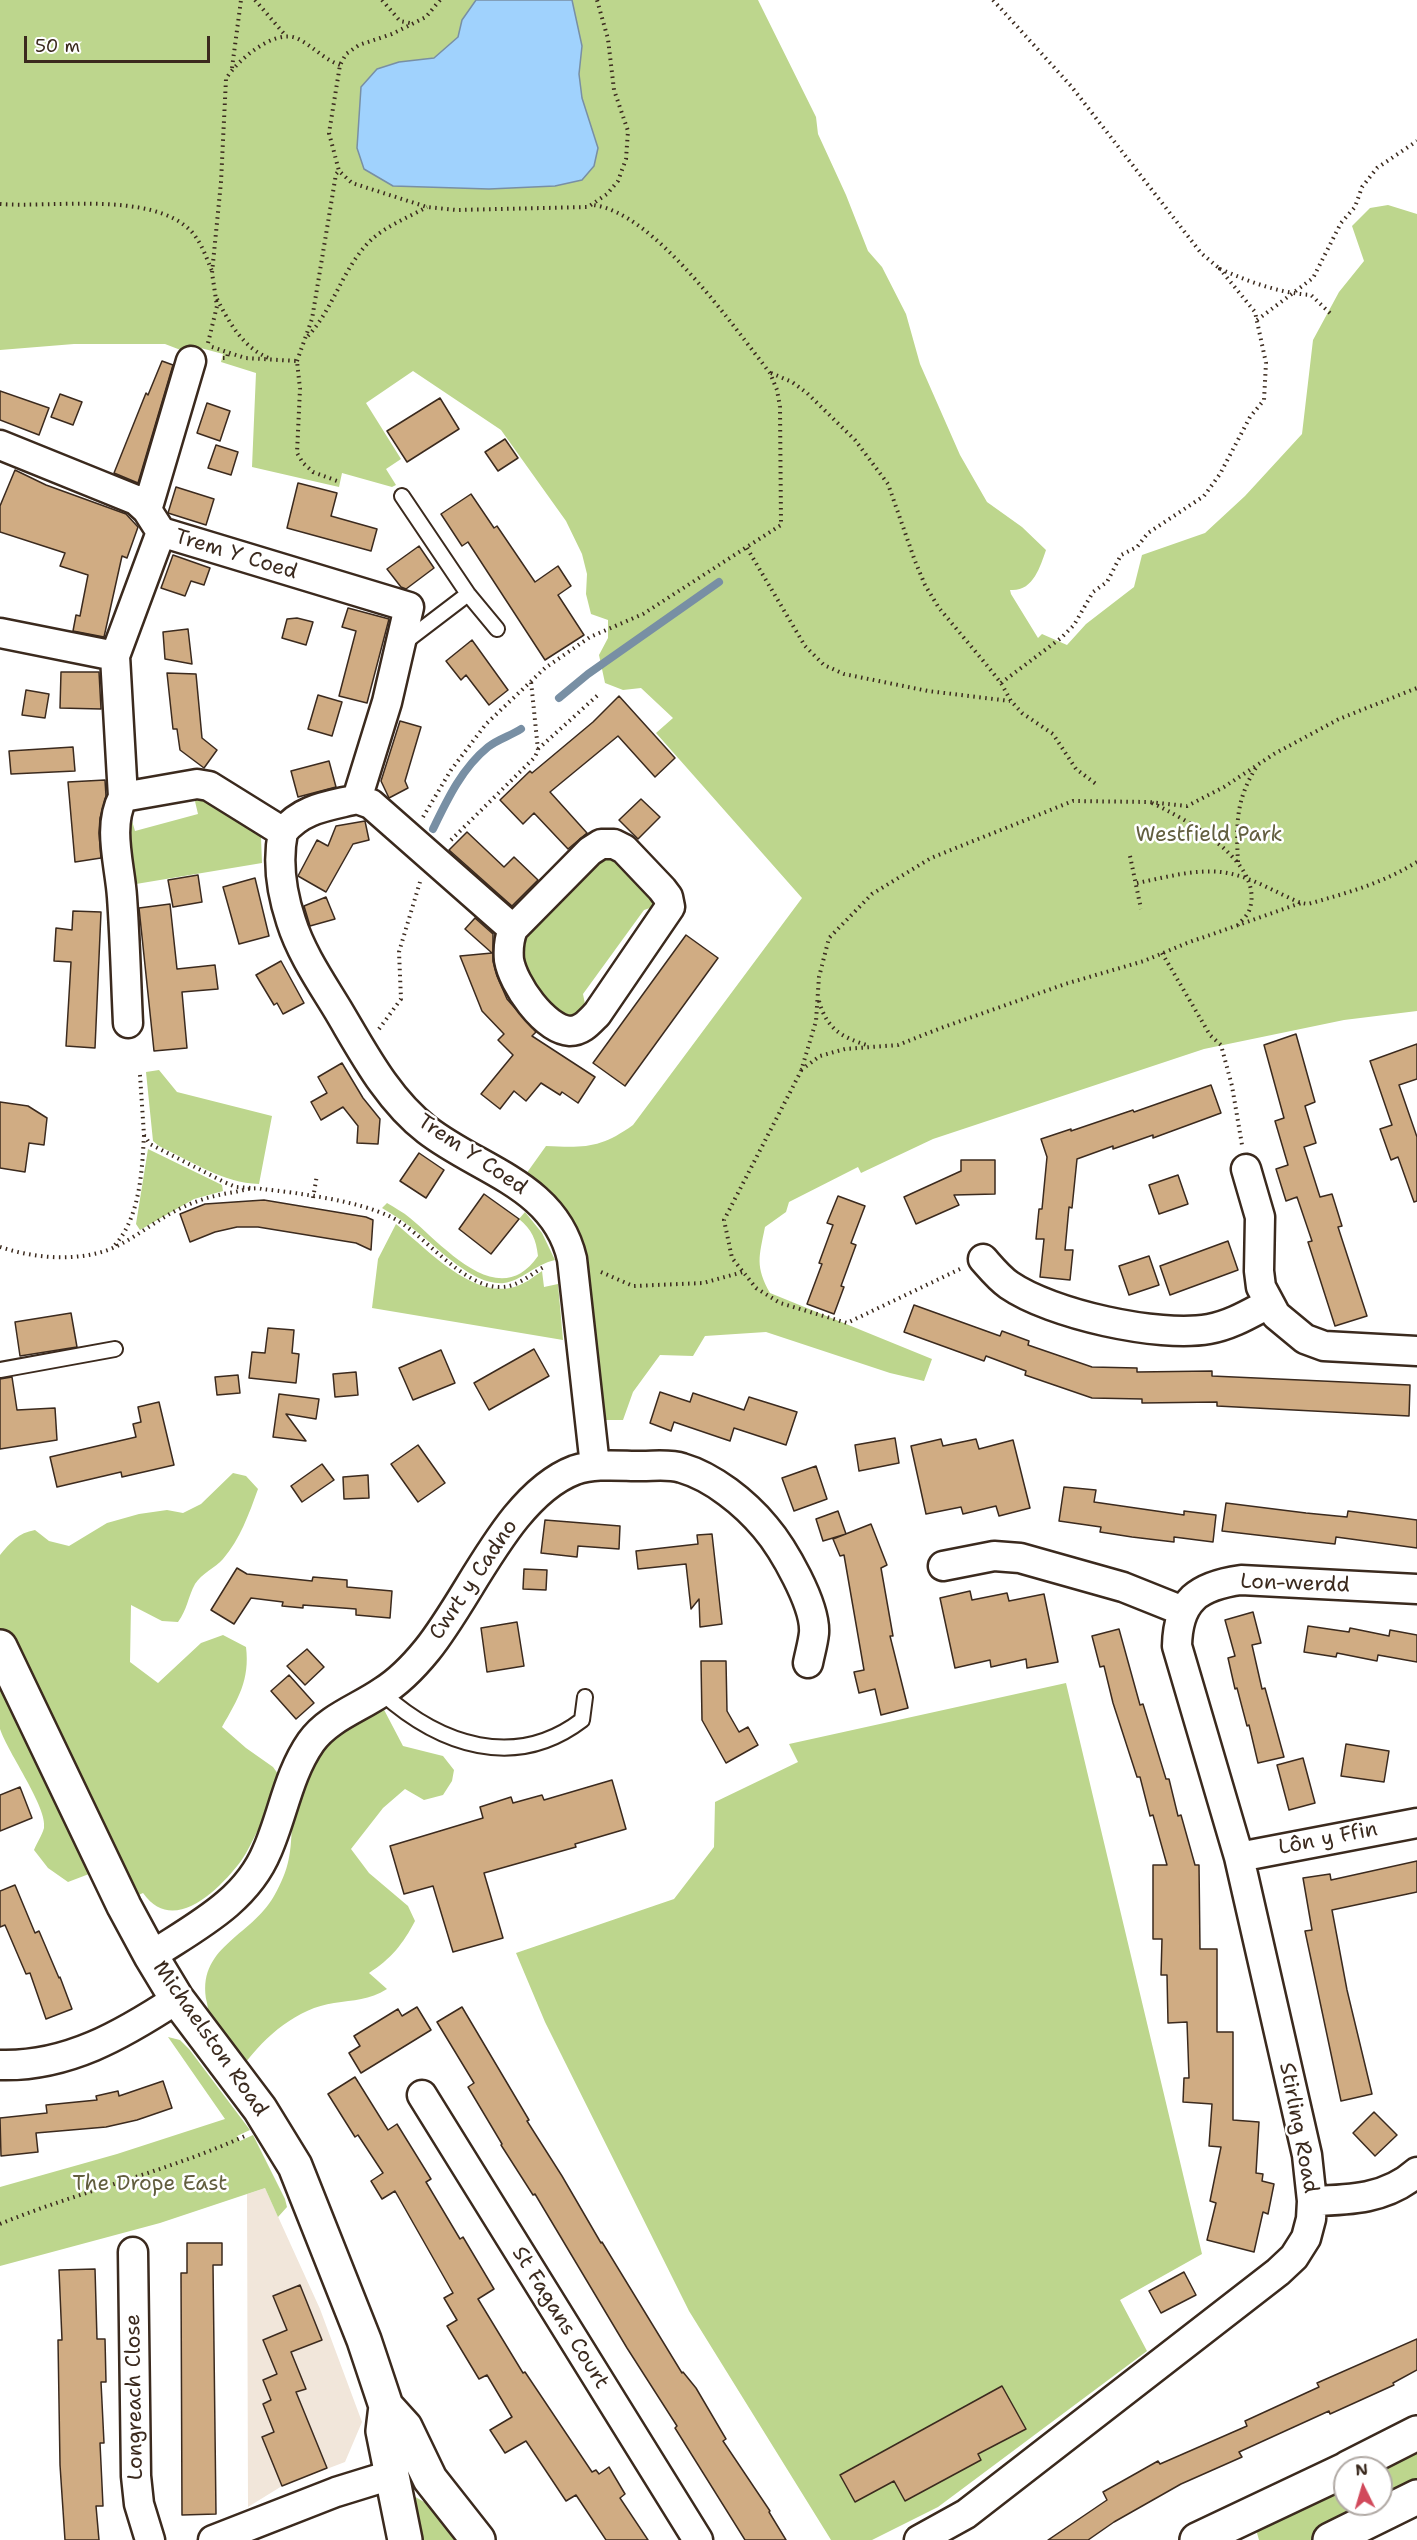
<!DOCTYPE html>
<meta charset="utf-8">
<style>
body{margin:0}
#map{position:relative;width:1417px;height:2540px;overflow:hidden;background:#fff;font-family:"Shantell Sans",sans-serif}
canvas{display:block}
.north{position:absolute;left:1333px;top:2456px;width:60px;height:60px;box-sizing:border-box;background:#fff;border:2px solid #b1aaa5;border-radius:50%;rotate:355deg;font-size:16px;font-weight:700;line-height:24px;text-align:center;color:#3b2a1e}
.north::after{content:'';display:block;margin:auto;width:21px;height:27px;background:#d1495b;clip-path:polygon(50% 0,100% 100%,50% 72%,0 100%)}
.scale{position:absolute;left:24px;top:36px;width:186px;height:27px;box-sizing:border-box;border:3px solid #3b2a1e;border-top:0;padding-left:8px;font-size:18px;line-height:21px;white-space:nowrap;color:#3b2a1e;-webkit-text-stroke:4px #fff;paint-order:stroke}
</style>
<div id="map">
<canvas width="1417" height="2540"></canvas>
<div class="north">N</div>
<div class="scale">50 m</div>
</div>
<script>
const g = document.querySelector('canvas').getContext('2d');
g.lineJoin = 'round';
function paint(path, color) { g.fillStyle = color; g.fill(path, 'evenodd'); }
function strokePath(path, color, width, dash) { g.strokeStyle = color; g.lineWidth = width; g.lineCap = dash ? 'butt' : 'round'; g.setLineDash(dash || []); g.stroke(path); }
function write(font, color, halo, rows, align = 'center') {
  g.font = font + ' "Shantell Sans",sans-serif'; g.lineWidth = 5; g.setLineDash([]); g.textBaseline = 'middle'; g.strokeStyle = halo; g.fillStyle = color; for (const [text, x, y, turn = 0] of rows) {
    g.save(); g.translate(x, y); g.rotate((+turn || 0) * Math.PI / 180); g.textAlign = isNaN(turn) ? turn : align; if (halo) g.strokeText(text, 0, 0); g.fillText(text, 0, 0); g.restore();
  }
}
const built = new Path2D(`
 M265,2188L320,2309L362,2422L345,2462L282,2486L248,2507L247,2194Z`);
const green = new Path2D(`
 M0,0H758L816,117L818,134L846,195L868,251L882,267L906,314L920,364L960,455L987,502L1022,527L1046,550C1040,567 1033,592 1010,590L1011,594L1038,638L1042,634L1067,645L1086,624L1134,587L1142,555L1205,533L1245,496L1302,434L1313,340L1339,292L1364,261L1352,226L1370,208L1388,205L1417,214V1011L1344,1020L1204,1049L933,1139L861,1173L858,1167L789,1202L786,1212L765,1227C759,1257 755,1266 770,1293L932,1359L924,1381L890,1373L766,1332L705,1336L693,1356L660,1355L633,1392L623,1420H600L579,1240L563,1208L545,1188L526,1174L546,1146C585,1148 601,1148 633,1125L802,898L656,733L673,718L641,688L623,690L605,683L599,655L608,638V620L591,614L586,594L587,574L582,554L566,521L501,430L413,371L366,403L401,459L386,469L396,485L392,487L342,473L339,487L252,467L256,373L221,362L223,354L197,347L191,354L165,344H74L0,350Z
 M200,795L254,828L261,837L262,863L136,884L131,880L124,818L130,814L135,831L198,814L194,797Z
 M615,855L652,893L656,906L644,910L583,994L586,1009L579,1016L561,1017L533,992L520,946L523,934L599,857Z
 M159,1070L177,1092L272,1116L259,1184C223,1183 191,1161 159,1146L153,1141L146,1072Z
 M148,1149L222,1185L223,1191L194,1199L140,1230L136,1224Z
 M387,1203C395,1208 403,1212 410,1218C444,1246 499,1313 538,1256C536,1239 532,1230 519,1219L525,1212L542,1233L555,1260C536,1264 521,1281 504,1283C475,1286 442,1252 421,1235C409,1225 396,1216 382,1208Z
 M396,1224C425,1247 469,1296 510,1288C522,1286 532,1278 542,1271L544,1287L558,1284L563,1340L372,1308L378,1259Z
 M233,1473L246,1476L258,1489C249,1514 240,1539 223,1559C215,1568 202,1573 195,1584C188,1597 187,1610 178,1622L162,1621L131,1605L130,1662L158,1683L201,1643L223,1635L246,1647C250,1680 238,1699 222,1727L246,1748L273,1767L281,1778L321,1746L381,1704L403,1746L443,1756L454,1770L452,1781L443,1795L424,1800L405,1789L383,1808L351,1849L369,1873L408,1906L415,1921C403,1944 391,1959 369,1973L387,1989C369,2000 354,2000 334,2003C298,2008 265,2036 244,2065C234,2051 220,2036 211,2021C209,2016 208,2009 207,2003C195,1947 251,1937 274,1896C290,1868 291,1852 292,1821L259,1828C253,1839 248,1851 241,1861C219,1890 173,1936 143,1893L134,1897L110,1866L68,1882L48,1868L34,1850C37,1843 42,1835 44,1828C48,1808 8,1753 0,1729V1555C11,1542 18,1533 35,1530L49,1541L69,1546L107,1523L139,1514L167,1510L183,1513L201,1504Z
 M1066,1683L1202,2254L1120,2300L1147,2351L938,2507L872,2540H831L689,2311L545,2022L516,1953L674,1899L714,1847L715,1802L798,1762L789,1744Z
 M168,2037L180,2040L189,2049L250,2130L237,2136L240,2141L253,2135L285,2199L287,2207L278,2217L265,2188L160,2223L0,2266V2187L117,2154L225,2119Z
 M1417,2445V2489L1317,2540H1259L1257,2533L1260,2524L1345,2481V2504H1381V2468Z
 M412,2495L431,2506L458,2540H417Z`);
const water = new Path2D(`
 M476,0H572L582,46L579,74L582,98L598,148L594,166L582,180L555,186L489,189L393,186L364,169L357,148L361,87L377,69L399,62L434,58L458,37L462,20Z`);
const stream = new Path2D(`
 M559,698L588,674L719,582
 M433,829C447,800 462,768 488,747C498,739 510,736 521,729`);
const building = new Path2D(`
 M162,361L173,365L138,483L114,473L146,393L148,395Z
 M0,391L49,408L39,435L0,420Z
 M60,394L82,402L73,425L51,417Z
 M440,398L459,429L407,462L387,431Z
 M207,403L230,411L220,441L197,433Z
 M505,439L518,458L498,471L485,452Z
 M216,445L238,452L231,475L208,468Z
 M15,470L46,485L126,514L138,527L127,558L122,556L104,637L73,631L76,615L80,616L88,575L60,566L65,553L0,532V506Z
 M298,483L337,493L331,516L377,529L371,551L287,528Z
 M176,487L214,499L206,525L168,513Z
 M471,494L494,528L497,526L535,582L558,566L571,586L558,595L584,635L545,660L468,542L462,546L441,514Z
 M419,546L434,568L406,589L401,587L387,569Z
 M173,555L210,568L204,585L191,581L185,596L161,588Z
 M348,608L389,619L367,703L339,696L356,631L342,627Z
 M297,618L313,622L306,645L282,638L287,619Z
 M188,629L192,664L165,659L163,632Z
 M472,640L508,690L489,705L466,675L461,680L446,661Z
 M61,672H99L101,709L60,708Z
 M167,673L196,674L202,738L217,750L204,768L180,750L177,729H173Z
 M26,690L49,694L45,718L22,715Z
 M318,695L342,702L332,736L308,729Z
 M619,696L675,758L655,777L618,736L550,792L587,833L568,849L534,813L523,824L500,800L530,771L532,773L593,722Z
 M400,721L421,727L405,781L408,788L389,798L381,781Z
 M73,747L75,771L11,774L9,751Z
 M329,761L336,787L298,797L291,771Z
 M105,780L106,796L100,818L99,833L101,858L75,862L68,782Z
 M641,799L660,817L638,839L619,820Z
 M365,821L369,840L353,844L326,892L298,876L317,840L328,846L336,826Z
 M467,832L504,867L514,857L538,880L512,906L449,850Z
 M198,875L202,902L173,907L168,880Z
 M255,878L269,936L239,944L223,887Z
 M326,897L335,919L310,926L304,906Z
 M170,904L177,969L215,965L218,989L182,992L187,1048L154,1051L139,908Z
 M73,911L101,912L95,1048L66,1046L71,962L54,961L56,928L72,930Z
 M475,918L493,934V961L497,976L507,999L536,1032L532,1036L595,1077L578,1103L562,1092L560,1095L541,1083L526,1101L514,1091L500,1109L481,1094L513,1055L498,1040L504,1034L482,1011L460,956L492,953L465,929Z
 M686,935L718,958L625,1086L593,1063Z
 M281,961L304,1003L283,1014L277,1003L274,1005L256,975Z
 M1296,1034L1315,1102L1305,1106L1316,1143L1304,1147L1320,1197L1332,1194L1342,1226L1338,1227L1367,1316L1335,1326L1308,1242L1312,1241L1297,1197L1286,1201L1276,1169L1288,1165L1275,1121L1284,1118L1264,1045Z
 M1417,1044V1079L1399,1085L1417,1137V1201L1414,1202L1398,1157L1391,1160L1380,1129L1392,1125L1370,1061Z
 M342,1063L363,1098L380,1119L378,1144L357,1143L358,1126L343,1107L321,1120L311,1102L327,1093L318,1077Z
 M1211,1085L1221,1113L1153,1138V1135L1113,1149V1146L1077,1159L1072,1208L1069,1207L1065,1250H1073L1070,1280L1040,1277L1044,1239H1036L1039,1209H1042L1047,1157L1041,1139L1071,1129V1131L1133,1110L1134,1112Z
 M0,1102L28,1106L47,1118L44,1145L29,1143L25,1172L0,1168Z
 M419,1153L444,1170L426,1198L400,1181Z
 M961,1160H995V1194L954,1195L959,1205L916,1224L904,1197L961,1171Z
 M1178,1175L1188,1204L1159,1214L1149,1185Z
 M484,1194L519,1219L491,1254L459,1229Z
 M838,1196L865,1206L851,1243L856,1245L841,1286L844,1287L834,1314L807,1304L822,1264L819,1263L833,1225L827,1223Z
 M264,1200L366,1217L373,1220L371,1250L356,1243L258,1227H237L215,1232L190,1242L180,1214L205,1204Z
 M1228,1241L1238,1270L1170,1295L1160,1266Z
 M1149,1256L1159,1285L1129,1295L1119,1266Z
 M914,1305L1000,1336L1002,1331L1029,1341L1028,1345L1092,1367L1137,1368V1372L1212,1371V1376L1410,1385L1409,1416L1217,1406V1402L1142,1403V1399L1092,1398L1025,1375L1026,1371L986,1356L984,1361L904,1332Z
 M71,1313L77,1347L20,1356L15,1322Z
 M268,1328L294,1330L292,1353L299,1354L296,1383L249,1378L252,1352L265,1353Z
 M534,1349L549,1376L489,1410L474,1383Z
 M441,1350L455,1383L413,1400L399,1368Z
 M356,1372L358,1395L335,1397L333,1374Z
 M238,1375L240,1393L217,1395L215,1377Z
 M12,1377L17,1410L55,1408L57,1440L0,1449V1379Z
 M660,1392L690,1402L693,1393L744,1410L749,1397L797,1412L786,1445L734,1428L730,1441L674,1422L671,1431L650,1423Z
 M279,1394L319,1399L316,1419L286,1414L306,1441L273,1437Z
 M159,1402L174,1465L122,1477L121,1472L57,1487L50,1457L136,1437L133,1424L141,1422L138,1407Z
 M895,1438L899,1463L859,1471L855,1445Z
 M941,1439L943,1446L976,1439L979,1449L1013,1440L1030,1508L999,1516L996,1506L963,1514L961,1507L926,1514L911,1446Z
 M418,1445L445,1483L418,1502L391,1464Z
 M322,1464L334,1480L302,1502L291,1486Z
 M816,1466L827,1499L794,1511L782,1478Z
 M368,1475L369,1498L344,1499L343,1477Z
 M1064,1487L1096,1490L1094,1502L1184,1515V1511L1216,1515L1213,1542L1174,1537V1542L1132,1537L1100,1532L1101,1527L1059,1521Z
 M1226,1503L1306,1513L1347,1517L1348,1511L1417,1520V1548L1336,1537L1335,1544L1222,1531Z
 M838,1511L846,1534L823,1541L816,1519Z
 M545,1520L620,1526L619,1549L578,1546L577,1557L541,1553Z
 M871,1524L887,1565L881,1568L893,1636H890L908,1708L881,1715L875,1689L859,1693L854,1672L864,1670L844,1555L840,1556L833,1539Z
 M712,1534L722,1624L700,1627L699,1599L691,1609L686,1564L638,1569L636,1551L698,1544L697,1535Z
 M237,1568L247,1574L312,1581L313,1577L347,1580V1587L392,1591L390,1618L356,1615V1609L303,1605V1608L282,1606L283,1602L251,1598L234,1624L211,1610Z
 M524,1569L547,1570L546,1590L523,1589Z
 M970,1591L972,1600L1007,1593L1009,1601L1044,1594L1058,1662L1027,1668L1026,1659L991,1667L990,1660L955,1668L940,1598Z
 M1253,1612L1261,1643L1252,1645L1262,1689L1265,1688L1284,1757L1258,1763L1249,1725L1247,1726L1237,1688L1235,1689L1228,1658L1235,1656L1225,1620Z
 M517,1622L524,1666L487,1672L481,1628Z
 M1308,1626L1349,1632L1350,1628L1389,1636L1390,1630L1417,1635V1662L1378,1655L1377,1661L1337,1653L1336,1657L1304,1652Z
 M1119,1629L1140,1705L1143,1704L1166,1779H1169L1178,1816L1181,1815L1195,1865H1199L1200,1949H1217V2032H1233V2120L1259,2122L1256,2173L1263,2174L1262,2181L1274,2184L1268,2214L1263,2212L1254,2252L1207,2240L1216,2203L1210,2201L1221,2147L1209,2146L1212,2104L1183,2102L1184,2078H1189L1187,2022L1168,2023L1167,1975H1161L1162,1939H1153V1865H1167L1153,1815L1150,1816L1140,1777H1137L1113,1703L1104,1666L1100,1667L1092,1636Z
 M307,1649L324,1667L305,1685L287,1666Z
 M701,1661H726L727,1711L739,1732L748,1727L758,1745L726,1763L702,1720Z
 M289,1675L314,1703L296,1719L271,1691Z
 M1346,1744L1389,1751L1384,1782L1341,1776Z
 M1303,1758L1315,1803L1289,1810L1277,1765Z
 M612,1780L626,1829L575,1844L576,1847L484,1873L503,1938L453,1952L433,1886L404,1894L390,1846L483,1818L480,1807L511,1797L513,1803L542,1795L544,1800Z
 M20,1787L32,1818L0,1831V1795Z
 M1417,1861V1892L1332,1910L1347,1990L1372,2094L1341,2101L1305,1931L1312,1930L1303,1878L1330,1874L1331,1880Z
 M15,1885L35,1933L39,1931L59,1978L60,1977L72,2009L46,2019L30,1973L26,1974L5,1925L0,1927V1891Z
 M417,2007L431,2030L361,2073L349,2053L360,2046L354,2036L398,2009L402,2016Z
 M462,2007L529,2120L527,2121L562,2176L601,2243L602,2242L682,2373L683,2372L696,2388L726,2439L723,2441L770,2511L769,2512L786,2540H745L675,2428L677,2426L627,2348L535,2194L533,2195L501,2145L502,2144L468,2087L474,2083L437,2022Z
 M355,2077L388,2130L397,2124L431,2179L426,2182L460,2239L463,2237L494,2289L478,2299L523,2373L525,2372L592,2472L596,2470L599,2474L609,2467L625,2494L620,2498L648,2540H606L576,2495L566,2501L526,2441L505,2453L490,2430L512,2417L487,2375L479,2379L447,2326L457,2320L444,2298L453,2293L395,2191L382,2199L371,2181L383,2173L358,2135L355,2137L328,2094Z
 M163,2081L172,2108L137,2120L106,2127L36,2133L38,2152L1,2156L0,2118L47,2113L46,2105L97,2100L96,2096L118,2091L119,2096Z
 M1374,2112L1397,2135L1375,2156L1353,2133Z
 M187,2243H222V2265H213L216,2514L182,2515L181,2273H187Z
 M95,2269L97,2339H105L106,2382H101L104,2443H100L103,2506H96L99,2540H65L60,2465L58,2340H62L59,2270Z
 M1184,2272L1196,2295L1161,2313L1149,2291Z
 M300,2285L322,2340L291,2352L306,2389L296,2392L327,2468L282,2486L262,2437L274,2432L263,2404L271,2400L263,2380L277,2374L263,2340L287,2330L273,2296Z
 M1417,2339V2370L1393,2383L1394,2385L1330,2414L1329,2411L1239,2452L1242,2457L1181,2484L1114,2522L1088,2540H1048L1107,2500L1103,2492L1158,2461L1160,2464L1247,2426L1245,2421L1319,2387L1317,2383Z
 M1002,2386L1026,2429L978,2454L981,2460L905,2501L894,2481L855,2502L840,2475Z`);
const path = new Path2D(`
 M255,0L286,36
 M382,0L400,21L410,23
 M440,0L426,17L392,34L359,45L346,54L340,65L329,133L339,171L352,183L427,207L456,210L588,207L607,194L618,181L626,159L628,131L614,90L608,39L597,0
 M993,0L1071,86L1201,253L1220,269
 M232,68L241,0
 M0,204C52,208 150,191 190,230C201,241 206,257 212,271
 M217,299C230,324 244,349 271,359
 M1257,320L1313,278L1341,223L1355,207L1362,187L1377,168L1417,141
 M308,336C334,308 343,267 371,240C386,226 409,217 427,207
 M208,343L217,306L212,273L221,182L226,79C236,61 274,29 296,38C312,45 323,59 340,65
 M212,347L245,358L297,361L300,389L297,453L303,463L313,472L340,482
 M223,358H227L228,353
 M297,361L312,319L336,174L339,171
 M771,373L792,382L807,393L855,440L888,484L915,561L925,585L939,608L985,663L1001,683L1011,701L1022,713L1053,734L1076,769L1096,784
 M747,548L805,646L824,665L844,674L928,691L1010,701
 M1001,683L1061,638L1074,625L1093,592L1107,582L1121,555L1137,547L1148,533L1204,496L1220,474L1250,417L1264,400L1266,363L1255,312L1220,269C1250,282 1279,293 1311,295L1333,316
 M538,749L598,695
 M1152,803C1186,819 1267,863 1249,911C1247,916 1241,921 1238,925
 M423,817L451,770L486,724L545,668L590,637L643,614L781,525L780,407L777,390L770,373C733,326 654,212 593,205
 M451,840L535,757L538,750L531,681
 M1130,856L1141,909
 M1238,862C1236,823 1236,799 1257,766
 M1137,883C1163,878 1194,869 1221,872C1249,875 1276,893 1301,903L1308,904C1347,893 1383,883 1417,862
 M1162,953L1210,1035L1221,1045L1232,1086L1242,1145
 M819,1001C827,1030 843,1038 870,1046
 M379,1029L401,999L399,952L420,882
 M801,1070L820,1056L845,1049L898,1045L941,1028L1065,984L1144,961L1187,943L1301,903
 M140,1075L144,1135L150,1144L224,1182L236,1187L251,1188
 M313,1198L317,1175
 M115,1245C140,1217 142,1171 144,1135
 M0,1247C34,1258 73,1262 108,1250C133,1240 152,1223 175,1211C194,1201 214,1195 235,1192C244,1190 254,1187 262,1189C299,1193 359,1201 391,1217C423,1232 462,1288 501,1287C519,1287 531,1273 546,1266
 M960,1269L847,1323L780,1303L756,1288L732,1258L724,1220L801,1071L816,1021L819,977L829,938L872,894L931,858L1073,801L1149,802L1187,806L1224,787L1274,754L1339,719L1417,688
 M601,1272L633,1286L703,1283L743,1272
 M0,2224C80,2191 166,2172 245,2136`);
const lane = new Path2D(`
 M402,496L468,594L497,629
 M405,642L468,594
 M0,1370L115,1349
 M382,1693C440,1745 515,1771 582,1720L585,1697`);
const street = new Path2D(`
 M0,445L136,500L147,510L161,532
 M147,510L191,361
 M0,633L115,656
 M123,797C107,827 120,865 122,897C125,939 126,981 128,1023
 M357,799L371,804L513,929
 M283,832C302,808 329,806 357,799L387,702L409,607L161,532L115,656L123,797L197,784L209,786L283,832C277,862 281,891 291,921C301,953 321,982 338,1010C363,1052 387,1099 427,1130C480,1171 555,1185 572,1259L595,1466
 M601,844H614L624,849L662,889L668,897L670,907L597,1014C589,1022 582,1031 570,1031C544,1029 513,984 509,960C508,949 509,939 513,929L590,851Z
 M1246,1169L1260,1217L1259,1271L1261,1287L1276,1315L1305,1339L1324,1346L1417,1351
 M983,1259C991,1268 999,1278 1009,1285C1051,1314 1158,1338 1209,1329C1231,1325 1249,1314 1268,1304
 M943,1566L994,1556L1020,1558L1123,1587L1183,1611
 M1239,1857L1417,1823
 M151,1956C195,1927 246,1902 267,1851C283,1815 288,1775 311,1742C328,1718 359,1708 382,1692C400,1681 414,1666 427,1650C471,1596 509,1495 575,1470C595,1463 620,1466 642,1466C655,1466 670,1464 682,1468C713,1477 745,1503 765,1527C783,1548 816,1605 814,1633C813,1643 810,1653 808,1663
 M0,2065C67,2067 122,2035 177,1999
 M422,2095L698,2540
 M1312,2201C1350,2200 1387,2199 1417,2172
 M133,2252L136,2476L139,2504L150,2540
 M213,2540L336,2492L391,2475
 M919,2540L966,2514L1278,2272L1294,2257L1306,2238L1311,2219L1312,2201L1307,2155L1239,1857L1177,1646C1178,1600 1198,1586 1241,1580L1417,1589`);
const secondary = new Path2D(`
 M0,1647L124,1906L151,1956L177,1999L260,2109L295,2166L364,2340L386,2406L405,2427L430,2479L478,2540
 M386,2406L383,2431L405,2540
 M1348,2468L1417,2433
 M1197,2540L1345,2470
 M1330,2540L1417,2497`);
const streetNames = [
 ["Trem Y Coed",236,555,17],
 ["Trem Y Coed",472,1155,34],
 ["Cwrt y Cadno",474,1580,-56],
 ["Lon-werdd",1295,1584,2],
 ["Lôn y Ffin",1328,1839,-11],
 ["Michaelston Road",210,2039,55],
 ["Stirling Road",1298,2128,79],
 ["St Fagans Court",560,2318,58],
 ["Longreach Close",135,2397,-91]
];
const parkNames = [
 ["Westfield Park",1209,836],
 ["The Drope East",150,2185]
];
paint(built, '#f1e6da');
paint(green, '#bdd68d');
paint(water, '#a0d2fd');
strokePath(water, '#788fa4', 1.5);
strokePath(stream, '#788fa4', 8);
paint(building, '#d0ac83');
strokePath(building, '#3b2a1e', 1.5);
strokePath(lane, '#3b2a1e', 18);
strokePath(street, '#3b2a1e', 33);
strokePath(secondary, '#3b2a1e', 38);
strokePath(path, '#3b2a1e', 4, [1.5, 4.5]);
strokePath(lane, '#fff', 14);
strokePath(street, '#fff', 28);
strokePath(secondary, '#fff', 33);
write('21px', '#3b2a1e', '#fff', streetNames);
write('21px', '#625e3f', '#fff', parkNames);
</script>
